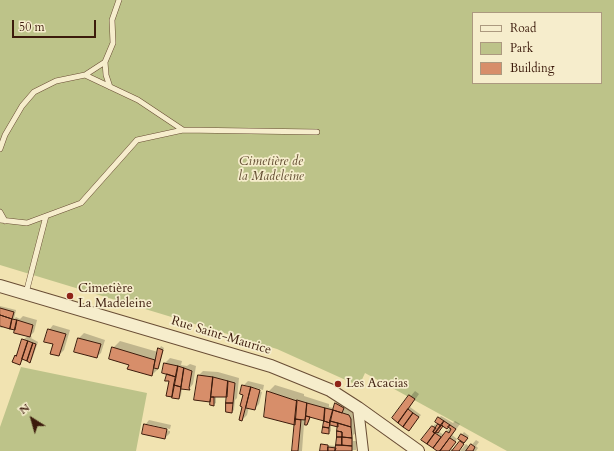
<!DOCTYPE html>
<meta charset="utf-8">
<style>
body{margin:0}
#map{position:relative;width:614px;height:451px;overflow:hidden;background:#f1e3b1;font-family:Cardo,serif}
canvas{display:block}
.legend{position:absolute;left:472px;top:12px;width:130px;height:72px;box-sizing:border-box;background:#f6edcc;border:1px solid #ac997f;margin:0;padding:5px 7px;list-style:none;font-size:12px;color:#3c1b0c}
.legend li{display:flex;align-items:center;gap:8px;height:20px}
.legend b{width:20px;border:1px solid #ac997f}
.north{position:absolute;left:12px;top:399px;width:40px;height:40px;-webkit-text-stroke:3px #f6edcc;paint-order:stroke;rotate:323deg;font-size:11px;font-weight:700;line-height:16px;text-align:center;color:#3c1b0c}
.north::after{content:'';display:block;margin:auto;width:14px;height:18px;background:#3c1b0c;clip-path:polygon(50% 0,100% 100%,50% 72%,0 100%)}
.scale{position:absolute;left:12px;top:20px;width:84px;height:18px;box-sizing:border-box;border:2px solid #3c1b0c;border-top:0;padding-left:5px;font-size:12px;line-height:14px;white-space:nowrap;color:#3c1b0c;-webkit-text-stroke:3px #f6edcc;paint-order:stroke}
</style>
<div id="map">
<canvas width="614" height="451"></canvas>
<ul class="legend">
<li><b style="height:5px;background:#f6edcc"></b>Road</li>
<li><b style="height:11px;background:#bdc389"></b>Park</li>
<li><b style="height:11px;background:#d78e6a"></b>Building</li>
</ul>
<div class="north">N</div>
<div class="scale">50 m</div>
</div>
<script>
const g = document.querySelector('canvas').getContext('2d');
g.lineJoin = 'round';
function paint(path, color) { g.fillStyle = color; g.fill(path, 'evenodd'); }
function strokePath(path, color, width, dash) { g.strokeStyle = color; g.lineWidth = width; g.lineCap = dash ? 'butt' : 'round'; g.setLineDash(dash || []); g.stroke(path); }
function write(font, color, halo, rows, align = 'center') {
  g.font = font + ' Cardo,serif'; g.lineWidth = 3.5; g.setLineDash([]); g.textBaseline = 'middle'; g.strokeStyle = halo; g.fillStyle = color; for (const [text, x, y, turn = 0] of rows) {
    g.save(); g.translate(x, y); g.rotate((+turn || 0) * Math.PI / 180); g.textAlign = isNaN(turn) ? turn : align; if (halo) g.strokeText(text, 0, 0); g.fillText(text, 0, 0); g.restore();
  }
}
const green = new Path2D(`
 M0,0H614V451H507L365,373L359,386L277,349L0,265ZM473,13H601V83H473Z
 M21,367L147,393L136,451H0V427Z`);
const shadow = new Path2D(`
 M0,306L16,310L14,319L16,317L20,319L23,316L37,320L34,332L30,336L32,337L31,338L38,342L32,359L30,361L24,359L19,364L15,356L19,353L23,340L28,336L16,329L4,326L2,328L0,327Z
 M53,325L70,330L64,350L59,355L49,330Z
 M84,333L105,340L101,353L96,357L75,351L79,338Z
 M120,341L158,352L161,346L164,348L159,368L152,375L130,364L113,348Z
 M170,358L182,361L181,365L187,366L190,364L196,366L193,384L189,389L182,388L181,396L179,398L167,395L170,381L168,373L163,372L165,363Z
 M203,371L218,372L239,378L237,398L235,400L234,410L232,412L228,397L216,396V403L213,405L211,401L195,399L198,376Z
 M248,381L264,385L263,390L245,385V387L262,392L259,404L254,409L249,407L247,415L242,420L244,394L243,386Z
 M275,385L304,394V396L329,404V407L334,408L337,401L345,406V408L354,410L356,433L353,435V441H356V450L324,451L322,444V445L337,446L339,424L331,425V431L329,433L325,420L311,416L309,422L307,424H304L302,451H293L296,424L268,392Z
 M415,391L419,394L410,407L421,415L409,430L393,418Z
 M441,416L453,423L455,421L460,424L452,435L457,439L451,448L454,450L462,440L459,438L464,432L469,436L459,450L460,451L466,444L470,447L476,440L479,442L476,446L478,448L476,451H438L423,440L435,424L438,426L440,424L436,421ZM443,425L450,427L444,435L438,431Z
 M149,420L171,425L170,429L147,424V426L170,431V433L165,438L145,425Z`);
const building = new Path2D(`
 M0,308L14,312L12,319L0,315Z
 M0,315L12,319L10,329L0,326Z
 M12,319L17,320L15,330L10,329Z
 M17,320L33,325L30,337L14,333Z
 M48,329L66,334L59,356L50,354L53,344L44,342Z
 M78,338L101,344L97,358L74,352Z
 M22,339L28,341L20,365L12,362L15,355L16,356Z
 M28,341L33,343L27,361L22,359Z
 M33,343L36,344L30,363L27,361Z
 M112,347L155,360L152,376L127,369L129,365L109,359Z
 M158,348L163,350L158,369L154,368Z
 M164,363L178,366L176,377L162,373Z
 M178,366L184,368L181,387L174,385Z
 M184,368L192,371L189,388L190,390L181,389Z
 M167,374L176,377L172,397L166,396L169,381H165Z
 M198,375L213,377L210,402L194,400Z
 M213,377L228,381L227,397H211Z
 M228,381L235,383L233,403H226Z
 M174,385L181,387L179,399L172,398Z
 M242,385L251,387L242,421L239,420L242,407L240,406L243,395L240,394Z
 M251,387L260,390L255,410L246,408Z
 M267,391L297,401L295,425L264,417Z
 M409,395L415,399L398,423L392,418Z
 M211,397H214V406L210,405Z
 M297,400L307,403L305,420L295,419Z
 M226,403H233L232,413L226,412Z
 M307,403L325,408L324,421L306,416Z
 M335,403L344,408L342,413L333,410Z
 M325,408L333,410L330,423L324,421Z
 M408,409L413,413L403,427L398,423Z
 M333,410L349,415L351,419V427L330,421Z
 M413,413L419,417L409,431L403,427Z
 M306,416L310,417L307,425H305Z
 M438,417L444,421L441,426L435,422Z
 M295,419L301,420L298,451H292Z
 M324,421L330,423L329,428L323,427Z
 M330,421L338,423V427L330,425Z
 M444,421L450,425L447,429L441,425Z
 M338,423L351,427L352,438L342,437V432L337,431Z
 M144,424L167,429L165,439L142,434Z
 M438,424L441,426L435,433L433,432Z
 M441,425L443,426L438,433L436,432Z
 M450,425L456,429L440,451H437L433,448L446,431L449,433L451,429L448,427Z
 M432,426L436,428L433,432L435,433L427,444L421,440Z
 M323,427L329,428V434L322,433Z
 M337,431L342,432V437H337Z
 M435,433L441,437L433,448L427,444Z
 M461,434L468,438L464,443L458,439Z
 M337,437H342V445H336Z
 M342,437L352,438V446L342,445Z
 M450,438L456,442L449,451H440Z
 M460,441L464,444L459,451H452Z
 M321,444L328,445V451H320Z
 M471,444L475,447L473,451H466Z
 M336,445L352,446V451H335Z
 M328,447L336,448L335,451H328Z`);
const service = new Path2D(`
 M105,62L106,75L110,87
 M85,75L138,100L183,130
 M0,149L5,135L22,106L34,92L56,81L85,75L105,62L113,43L112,20L119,0
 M0,212L5,221
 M0,220L27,223L81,203L137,140L183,130L317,132
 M26,293L46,216`);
const minor = new Path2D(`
 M358,408L363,451`);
const tertiary = new Path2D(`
 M0,286L271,366L330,390L358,408L418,451`);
const markers = [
 [70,296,4,"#8f2418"],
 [338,384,4,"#8f2418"]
];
const parkNames = [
 ["Cimetière de",271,162],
 ["la Madeleine",271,177]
];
const poiNames = [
 ["Cimetière",78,289],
 ["La Madeleine",78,304],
 ["Les Acacias",346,384]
];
const streetNames = [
 ["Rue Saint-Maurice",221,336,17]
];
paint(green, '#bdc389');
paint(shadow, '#0003');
paint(building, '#d78e6a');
strokePath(building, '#3c1b0c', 1);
strokePath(service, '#694d35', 6);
strokePath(minor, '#694d35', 12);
strokePath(tertiary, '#694d35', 14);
strokePath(service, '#f6edcc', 5);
strokePath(minor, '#f6edcc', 10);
strokePath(tertiary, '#f6edcc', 12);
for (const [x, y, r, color] of markers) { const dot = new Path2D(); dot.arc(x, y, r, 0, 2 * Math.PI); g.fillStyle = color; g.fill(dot); strokePath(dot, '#f6edcc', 1.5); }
write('italic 13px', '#634d32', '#f6edcc', parkNames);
write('13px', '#3c1b0c', '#f6edcc', poiNames, 'left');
write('13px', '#3c1b0c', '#f6edcc', streetNames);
</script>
